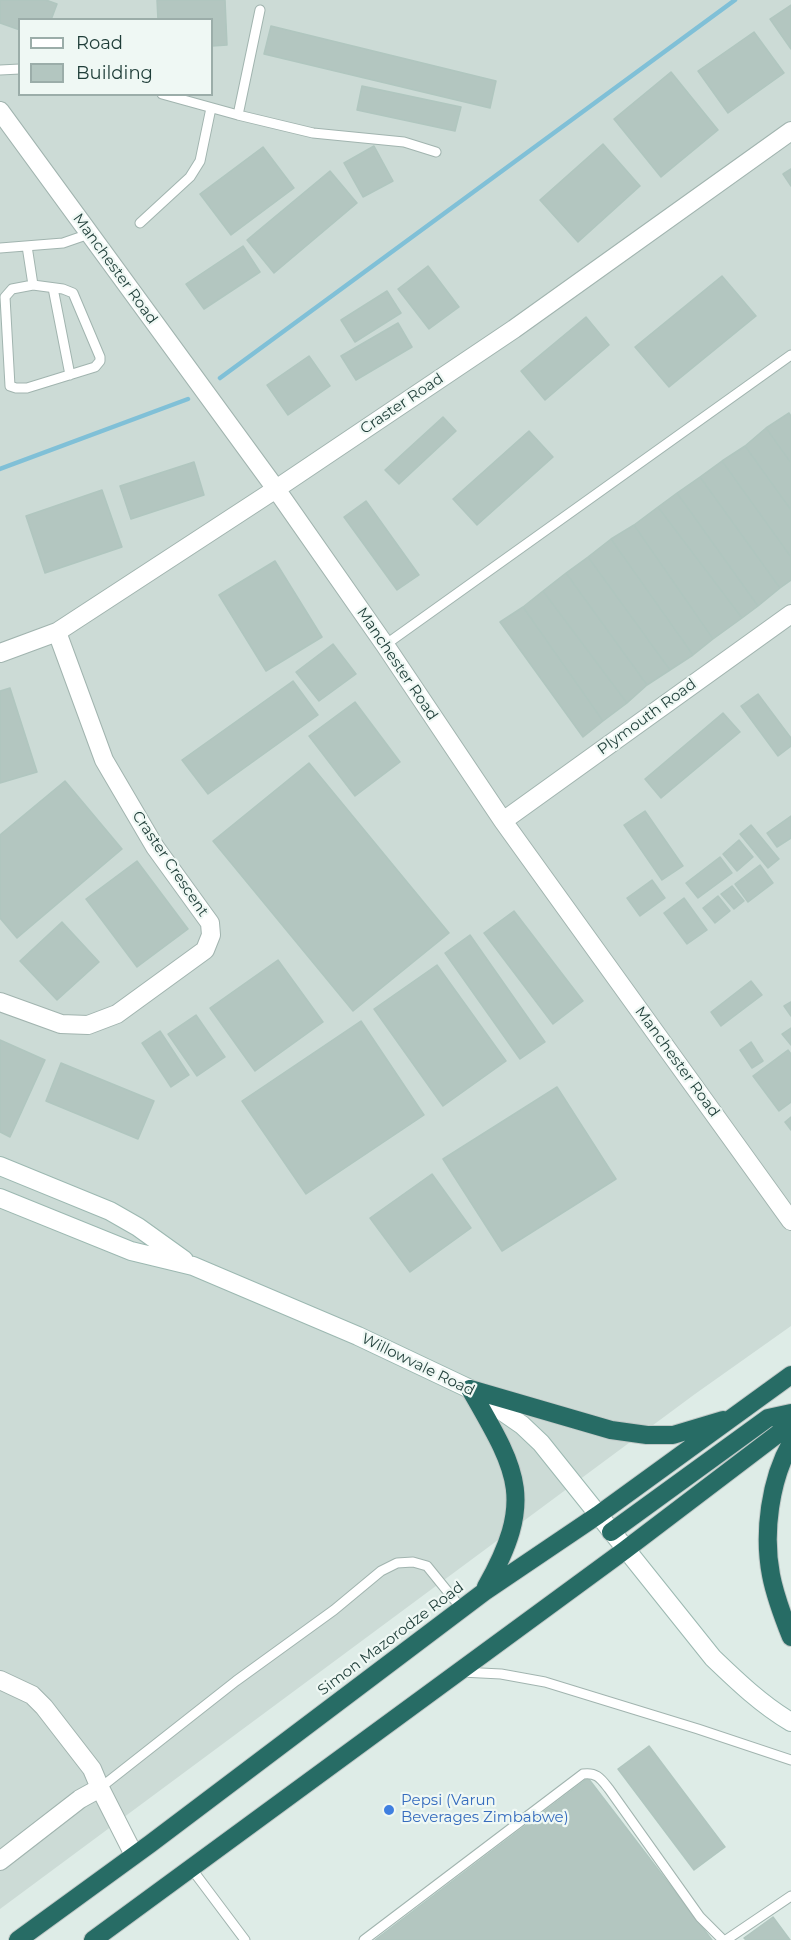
<!DOCTYPE html>
<style>
body{margin:0}
#map{position:relative;width:791px;height:1940px;overflow:hidden;background:#deece7;font-family:Montserrat,sans-serif}
canvas{display:block}
.legend{position:absolute;left:18px;top:18px;width:195px;height:78px;box-sizing:border-box;background:#eff8f4;border:2px solid #9bada9;margin:0;padding:8px 10px;list-style:none;font-size:18px;color:#1e3d38}
.legend li{display:flex;align-items:center;gap:12px;height:30px}
.legend b{width:30px;border:2px solid #9bada9}
</style>
<div id="map">
<canvas width="791" height="1940"></canvas>
<ul class="legend">
<li><b style="height:8px;background:#fff"></b>Road</li>
<li><b style="height:16px;background:#b3c6c0"></b>Building</li>
</ul>
</div>
<script>
const g = document.querySelector('canvas').getContext('2d');
g.lineJoin = 'round';
function paint(path, color) { g.fillStyle = color; g.fill(path, 'evenodd'); }
function strokePath(path, color, width, dash) { g.strokeStyle = color; g.lineWidth = width; g.lineCap = dash ? 'butt' : 'round'; g.setLineDash(dash || []); g.stroke(path); }
function write(font, color, halo, rows, align = 'center') {
  g.font = font + ' Montserrat,sans-serif'; g.lineWidth = 4.5; g.setLineDash([]); g.textBaseline = 'middle'; g.strokeStyle = halo; g.fillStyle = color; for (const [text, x, y, turn = 0] of rows) {
    g.save(); g.translate(x, y); g.rotate((+turn || 0) * Math.PI / 180); g.textAlign = isNaN(turn) ? turn : align; if (halo) g.strokeText(text, 0, 0); g.fillText(text, 0, 0); g.restore();
  }
}
const built = new Path2D(`
 M0,0H791V1326L695,1394L0,1909ZM20,20H212V94H20Z`);
const stream = new Path2D(`
 M220,378L735,0
 M0,469L188,399`);
const building = new Path2D(`
 M0,0H46L57,4L51,20H20V30L0,23Z
 M157,0H225L227,45L212,46V20H158Z
 M791,5V49L770,19Z
 M271,26L496,81L490,108L264,54Z
 M754,32L784,73L728,113L698,71Z
 M671,72L718,130L661,177L614,119Z
 M362,86L461,107L455,131L357,110Z
 M603,144L640,186L578,242L540,200Z
 M374,146L393,181L363,197L344,163Z
 M263,147L294,188L231,235L200,194Z
 M791,169V186L783,174Z
 M330,171L357,203L274,273L247,240Z
 M243,246L260,272L204,309L186,284Z
 M428,266L459,307L429,329L398,289Z
 M722,276L756,316L669,387L635,347Z
 M387,291L401,313L355,342L341,320Z
 M586,317L609,345L545,400L521,371Z
 M398,323L412,347L356,380L341,356Z
 M309,356L330,386L288,415L267,385Z
 M789,413L791,416V463L766,428Z
 M443,417L456,431L399,484L385,470Z
 M766,428L791,463V510L745,446Z
 M529,431L553,457L477,525L453,499Z
 M745,446L791,510V557L722,461Z
 M722,461L791,557V580L780,588L700,477Z
 M194,462L204,495L131,519L120,486Z
 M700,477L780,588L758,606L677,493Z
 M102,490L122,547L45,573L26,516Z
 M677,493L758,606L742,618L658,507Z
 M366,501L419,575L397,590L344,517Z
 M658,507L742,618L713,639L634,525Z
 M634,525L713,639L693,655L611,539Z
 M611,539L693,655L670,670L588,557Z
 M588,557L670,670L647,685L566,573Z
 M275,561L322,637L266,671L219,595Z
 M566,573L647,685L627,703L543,591Z
 M543,591L627,703L603,721L523,607Z
 M523,607L603,721L583,737L500,622Z
 M333,644L356,674L319,701L296,672Z
 M293,681L318,715L208,794L182,760Z
 M10,688L37,772L0,783V691Z
 M758,694L791,738V746L778,756L741,706Z
 M355,702L400,762L355,796L309,736Z
 M723,713L740,732L661,798L645,779Z
 M309,763L449,933L353,1011L213,841Z
 M65,781L122,849L17,938L0,918V835Z
 M645,811L683,866L662,880L624,825Z
 M791,816V838L777,847L767,833Z
 M751,825L779,859L768,868L740,834Z
 M739,840L753,857L737,871L723,854Z
 M720,857L732,873L698,898L686,883Z
 M137,861L188,929L137,967L86,899Z
 M760,865L773,883L748,902L735,884Z
 M652,880L665,898L640,916L627,898Z
 M732,886L744,901L734,909L721,894Z
 M718,896L730,911L715,923L703,908Z
 M684,898L707,930L687,944L664,913Z
 M514,911L583,1001L553,1024L484,933Z
 M62,922L99,962L57,1000L20,961Z
 M470,935L545,1042L520,1059L445,953Z
 M278,960L323,1022L255,1071L210,1008Z
 M437,965L506,1061L443,1106L374,1009Z
 M751,981L762,995L721,1026L711,1012Z
 M791,1002V1016L784,1006Z
 M196,1015L225,1057L197,1076L168,1034Z
 M361,1021L424,1115L306,1194L242,1101Z
 M791,1028V1045L782,1034Z
 M160,1031L189,1075L171,1087L142,1043Z
 M0,1040L45,1060L10,1137L0,1132Z
 M751,1042L763,1061L752,1068L740,1050Z
 M788,1050L791,1054V1102L779,1111L753,1076Z
 M61,1063L154,1101L138,1139L46,1101Z
 M557,1087L616,1179L502,1251L443,1159Z
 M791,1117V1130L785,1122Z
 M432,1174L471,1228L410,1272L370,1218Z
 M649,1746L725,1847L694,1870L618,1769Z
 M588,1778L712,1940H375Z
 M773,1917L790,1940H746L744,1938Z`);
const lane = new Path2D(`
 M0,70L20,69
 M162,94L238,115L313,133L404,142L436,152
 M238,115L260,10
 M140,223L190,177L200,161L211,108
 M27,246L33,285
 M0,248L63,243L89,234
 M33,285L63,289L73,293L100,357V361L95,367L27,388H16L10,386L5,297L12,289Z
 M53,288L70,375
 M385,645L791,355
 M461,1672L501,1674L545,1682L698,1729L791,1760
 M100,1788L236,1681L334,1610L381,1571L397,1563L413,1562L427,1566L461,1608
 M191,1868L245,1940
 M364,1940L583,1774C597,1772 601,1779 609,1789L700,1917L723,1940
 M726,1940L791,1896`);
const street = new Path2D(`
 M0,111L276,489L385,645L503,821L791,1221
 M0,653L57,632L276,489L514,329L791,131
 M503,821L791,614
 M0,1002L61,1024L88,1025L117,1014L205,950L211,935L210,923L155,847L104,760L57,632
 M0,1680L32,1695L44,1707L92,1769L100,1788L80,1799L0,1861
 M100,1788L134,1855`);
const secondary = new Path2D(`
 M0,1166L110,1211L138,1227L184,1260
 M0,1198L131,1251L193,1266L358,1336L470,1389L522,1425L541,1443L713,1658C737,1681 762,1705 791,1722`);
const highway = new Path2D(`
 M470,1389L611,1430L647,1435H673L723,1420
 M470,1389C517,1471 536,1498 486,1587
 M791,1443C770,1480 763,1533 771,1575C775,1596 783,1617 791,1637
 M611,1532L768,1418L791,1413
 M18,1940L150,1844L484,1592L598,1515L791,1375
 M93,1940L625,1550L791,1424`);
const markers = [
 [389,1810,6,"#3f7fe0"]
];
const streetNames = [
 ["Manchester Road",115,269,54],
 ["Craster Road",402,404,-34],
 ["Manchester Road",397,664,56],
 ["Plymouth Road",647,717,-36],
 ["Craster Crescent",170,864,56],
 ["Manchester Road",677,1062,54],
 ["Willowvale Road",418,1365,26],
 ["Simon Mazorodze Road",391,1639,-37]
];
const shopNames = [
 ["Pepsi (Varun",401,1801],
 ["Beverages Zimbabwe)",401,1818]
];
paint(built, '#ccdbd6');
strokePath(stream, '#80c0d7', 4.5);
paint(building, '#b3c6c0');
strokePath(building, '#b0c6bf', 1.5);
strokePath(lane, '#a1b4af', 11);
strokePath(street, '#a1b4af', 20);
strokePath(secondary, '#9cb8b1', 20);
strokePath(highway, '#c0c9c7', 20);
strokePath(lane, '#fff', 9);
strokePath(street, '#fff', 18);
strokePath(secondary, '#fff', 18);
strokePath(highway, '#276c65', 18);
for (const [x, y, r, color] of markers) { const dot = new Path2D(); dot.arc(x, y, r, 0, 2 * Math.PI); g.fillStyle = color; g.fill(dot); strokePath(dot, '#eff8f4', 2); }
write('15px', '#1e3d38', '#eff8f4', streetNames);
write('15px', '#366cbe', '#eff8f4', shopNames, 'left');
</script>
